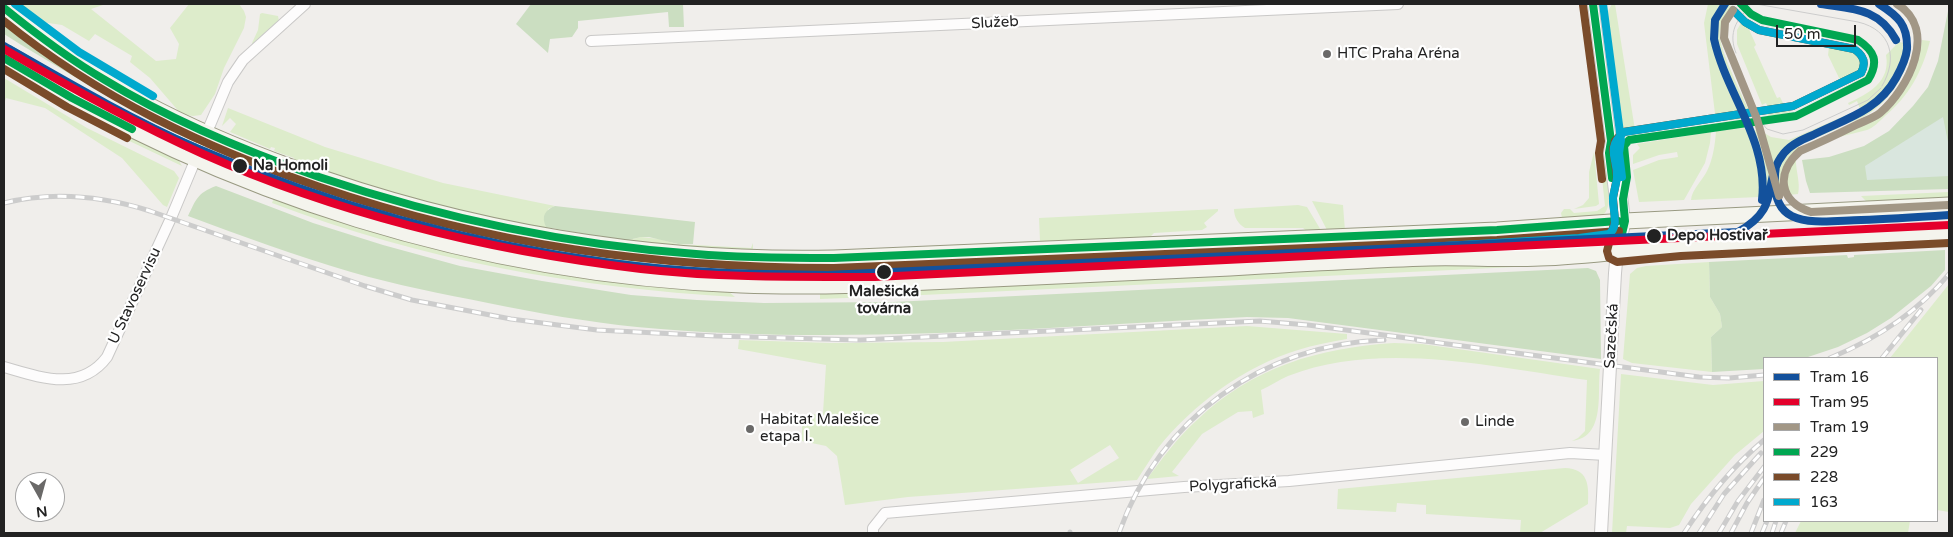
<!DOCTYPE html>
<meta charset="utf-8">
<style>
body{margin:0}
#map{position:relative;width:1953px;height:537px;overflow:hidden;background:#f0eeeb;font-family:"Varela Round",sans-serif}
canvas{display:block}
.frame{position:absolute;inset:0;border:5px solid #222;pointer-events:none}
.legend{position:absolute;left:1763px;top:357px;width:175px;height:165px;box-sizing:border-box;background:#fff;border:1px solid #a7a7a7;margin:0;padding:6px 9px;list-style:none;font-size:15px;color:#222}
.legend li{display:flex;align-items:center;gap:10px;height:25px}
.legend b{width:25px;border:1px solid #a7a7a7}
.north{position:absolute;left:15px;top:472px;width:50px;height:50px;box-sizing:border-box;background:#fff;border:1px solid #a7a7a7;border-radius:50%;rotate:173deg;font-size:14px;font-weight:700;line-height:20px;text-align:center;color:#222}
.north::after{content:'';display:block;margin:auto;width:18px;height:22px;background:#6a6968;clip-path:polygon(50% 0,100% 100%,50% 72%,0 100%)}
.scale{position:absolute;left:1776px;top:25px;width:80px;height:22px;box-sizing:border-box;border:2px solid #222;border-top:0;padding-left:6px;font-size:15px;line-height:18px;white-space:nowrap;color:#222;-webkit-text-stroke:4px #fff;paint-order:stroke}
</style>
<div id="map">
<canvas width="1953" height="537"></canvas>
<div class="frame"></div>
<ul class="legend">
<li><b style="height:6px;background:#13519c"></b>Tram 16</li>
<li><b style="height:6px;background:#e4002b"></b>Tram 95</li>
<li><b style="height:6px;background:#a29786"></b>Tram 19</li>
<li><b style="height:6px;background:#00a651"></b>229</li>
<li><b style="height:6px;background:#7a4b2a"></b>228</li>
<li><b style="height:6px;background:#00a9ce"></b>163</li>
</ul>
<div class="north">N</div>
<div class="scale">50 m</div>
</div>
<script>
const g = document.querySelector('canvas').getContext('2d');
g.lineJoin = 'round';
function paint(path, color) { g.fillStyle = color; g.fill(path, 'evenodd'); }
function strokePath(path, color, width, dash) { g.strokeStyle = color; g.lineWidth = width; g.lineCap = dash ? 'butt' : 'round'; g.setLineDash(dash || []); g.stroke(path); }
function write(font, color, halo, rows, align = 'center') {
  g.font = font + ' "Varela Round",sans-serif'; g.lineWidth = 4.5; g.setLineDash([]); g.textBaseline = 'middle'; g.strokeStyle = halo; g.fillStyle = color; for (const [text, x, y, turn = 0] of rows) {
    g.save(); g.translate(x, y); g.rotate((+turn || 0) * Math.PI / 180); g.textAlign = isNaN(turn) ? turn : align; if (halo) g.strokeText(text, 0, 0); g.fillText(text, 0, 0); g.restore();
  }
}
const grass = new Path2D(`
 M9,4H106L91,9L156,61L176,59L179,44L170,28L189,4H239L244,11L246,17L244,28L224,68L215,94L201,115L193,116L181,114L150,78L130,62L132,56L95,34L89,41L62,25L28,20Z
 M1612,4H1615L1635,130L1711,119V122L1633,133L1632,129H1623L1607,13Z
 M1708,4H1728L1733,8C1725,16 1720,26 1720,37C1721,53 1743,97 1751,115H1740L1741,119L1716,122L1704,23Z
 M262,13L278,16L279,21L253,45L252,43L258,30L260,14Z
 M1581,16H1586L1599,119L1595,120Z
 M1744,18L1756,45L1754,47L1777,98L1780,97L1783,103L1791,109L1790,113L1768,116L1764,110L1768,108L1766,103L1762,105L1737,44V30Z
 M1922,40L1930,41C1922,72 1909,96 1885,116C1880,121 1873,128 1867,130C1850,134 1832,139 1815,143C1833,135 1860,126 1875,116C1897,100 1916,66 1922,40Z
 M1899,42L1911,44C1911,67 1893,96 1874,110C1867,116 1858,119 1850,123L1849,121L1856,118L1855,114L1844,118L1845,122L1838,125L1839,128L1800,145C1790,160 1802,179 1798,194L1779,196L1778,193L1760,194L1759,197L1691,200C1692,189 1702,181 1707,171C1713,159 1715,145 1716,131L1746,128L1747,131L1759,130L1771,137L1789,140L1860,109L1857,101L1849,105L1848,103C1868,94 1891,82 1886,55Z
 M59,43C81,49 129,76 143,95Z
 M1834,44C1863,40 1878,75 1846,81L1839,78L1828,55L1829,47Z
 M4,65L178,159L182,166L102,128L4,72Z
 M4,78L87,128L174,171L179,178L167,207L163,205L122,158L45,108L6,98L4,104Z
 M228,108L325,147L443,183L555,206L548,209L552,229L570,230L592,237L498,220L411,199L293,161L294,158L274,151L275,148L271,147L270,149L230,132L236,124L230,118L222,126Z
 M1711,132L1710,143L1705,163L1684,200L1639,202L1633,170L1659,160L1678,157L1677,152L1659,155L1633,164V155L1640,148L1637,144Z
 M1599,150L1603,152L1604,157C1606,169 1616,210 1601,216C1592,219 1572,218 1562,218L1561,213L1564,209H1570L1574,213L1597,211L1605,206Z
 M1594,152L1599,204L1596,206L1574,209L1583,205L1589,198V172Z
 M1949,192V198L1867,202L1861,196Z
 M274,198L345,222L728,291L735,297C577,288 421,260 272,203Z
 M1312,201L1343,205L1345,231L1327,230Z
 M1298,205L1307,207L1322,232L1309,233L1303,228H1245C1238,224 1234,217 1234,209Z
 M1218,209V211L1204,223L1207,227L1202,230L1154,233L1149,238L885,250V248L1040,241L1039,218Z
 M641,237L660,239L677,244L751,248L753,243V251L697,248L624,241Z
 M1834,245L1832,251L1652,259L1649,256L1671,253Z
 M1584,262L1515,267L880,297V291L1435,264Z
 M1709,262L1710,297L1720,314L1722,327L1711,337L1712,372L1632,363L1623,359L1630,274L1637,268L1646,266Z
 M1949,284V512L1937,510V358H1890Z
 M872,292V297L820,299V293Z
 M1247,326L1347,334V339C1330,342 1314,345 1298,350C1245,366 1193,404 1158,448C1151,458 1144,469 1137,480L908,497L845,505L837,456L826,446L802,441V416L823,413L826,365L738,349L739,340L830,343L943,342ZM1110,445L1119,458L1078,483L1070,470Z
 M1394,343L1422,344L1600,369C1597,393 1606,437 1572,441L1578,438L1585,431L1587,380C1492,367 1380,340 1288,376C1279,380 1270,386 1261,390L1264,414L1253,418L1252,411L1238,412L1202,434L1172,472L1179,476L1147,479C1162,459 1177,438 1196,421C1252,367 1318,348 1394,343Z
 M1621,374L1713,385L1764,381V431L1735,455L1691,504L1679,525L1670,528L1627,526L1626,533H1612Z
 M1565,468C1588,469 1589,484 1588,504L1540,533H1520L1521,520L1426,514V505L1397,503L1396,512L1337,509L1338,489Z
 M1801,521H1910L1908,533H1795Z`);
const forest = new Path2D(`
 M531,4H683L684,27H669L668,12L578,21V28L572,37L550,39L548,53L516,24Z
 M1949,6V189L1810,193L1806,181L1802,160L1829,157L1864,146L1889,131L1913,106L1928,87L1938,61Z
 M4,17L142,109L141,110L139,111C93,88 48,62 4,34Z
 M216,186L313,223L383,245L460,266L542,281L631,295L697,300L764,303L893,302L1588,268L1596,271L1600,280L1601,359L1288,318L1247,317C1044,327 840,346 637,327C587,322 538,313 488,303C443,294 396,285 351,272C296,256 242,236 188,216C196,200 197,193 216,186Z
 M555,206L695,222L693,244H678L649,237H641L624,241L546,227C541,216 545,210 555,206Z
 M1945,250V270L1931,286L1891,318L1867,333L1838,347L1805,358H1764V369L1712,372L1711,337L1722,327L1720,314L1710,297L1709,262L1847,255L1848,258L1854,257V255Z`);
const wetland = new Path2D(`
 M1943,117L1949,147V176L1867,180L1865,166Z`);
const minor = new Path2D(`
 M1593,4L1611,141L1609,153L1618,221
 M591,41L1398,4
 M1611,141L1617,152L1625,221
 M853,286V257
 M4,367C39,377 80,393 107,357L171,218L228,82L243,60L305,4
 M873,533V528L885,513L1184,487L1289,481L1570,453L1606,455`);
const tertiary = new Path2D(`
 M1492,252L1608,245L1617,242L1621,238
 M1601,533L1615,273L1617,252L1625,221`);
const secondary = new Path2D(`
 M4,8C89,81 189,130 294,168C466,231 651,262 834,258L1497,230L1625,221L1949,205
 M4,58C224,196 481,275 741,285C818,288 894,284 971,280C1057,276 1144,272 1230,268C1297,264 1364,260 1430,258C1467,257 1504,260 1540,258C1587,257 1633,249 1680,246C1769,240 1859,237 1949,233`);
const tram = new Path2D(`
 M1752,4L1743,6L1731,17L1726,29L1725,43L1756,116L1767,129L1783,134L1803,130L1868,100L1881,88
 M1756,4L1858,22C1892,30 1898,59 1882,86
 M1736,53C1729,36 1734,22 1747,10`);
const rail = new Path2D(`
 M4,203C53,191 102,196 150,211L365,286L412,300L511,319L597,330L716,336L860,340L1260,321L1308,325L1422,340
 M1417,340L1699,377L1729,378L1764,375
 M1830,358C1876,339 1917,313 1949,274
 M1882,358L1921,310
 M1070,532V533
 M1119,533C1159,419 1263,344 1384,340
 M1684,533C1707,498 1732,467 1764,440
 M1699,533L1724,494L1761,453
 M1719,533L1738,501L1764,467
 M1731,533L1747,503L1764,478
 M1751,533L1764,500
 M1762,533L1767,521
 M1772,533L1776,521
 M1781,533L1786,521`);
const bus1 = new Path2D(`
 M1593,4L1611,141L1609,153L1612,178
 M4,8C36,34 69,59 105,80C172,121 245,151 319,177C441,218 568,245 696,254C742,258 788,258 834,258L1497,230L1618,221
 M4,58L72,98L132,129
 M1621,238L1625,221L1623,199L1627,177L1624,146L1629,140L1796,116L1868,80C1879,62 1875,51 1858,40L1762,20L1751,14L1741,4`);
const bus2 = new Path2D(`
 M1583,5L1601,141L1599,153L1602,179
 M1734,11L1745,22L1759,30L1854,49C1863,55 1867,62 1861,73L1793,106L1623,132L1615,141L1613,149L1617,177L1613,198L1615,220L1607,251L1609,258L1617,262L1681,256L1949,243
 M4,21C98,97 205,148 320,187C490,245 655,268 834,268L1497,240L1619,231
 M4,69L67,107L127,138`);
const bus3 = new Path2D(`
 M15,4L79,52L153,96
 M1603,4L1621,140L1619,153L1622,177
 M9,49C65,82 121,115 180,141C383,233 604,278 826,276L1293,255L1579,238L1609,234C1620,226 1612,209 1613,197C1614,191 1616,185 1617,178C1618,158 1605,149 1624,132L1793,106L1861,73C1867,62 1863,55 1854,49L1759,30L1745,22L1734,11`);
const tram1 = new Path2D(`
 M1725,4L1715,20L1714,39C1726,94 1769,141 1762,200
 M1821,4C1853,9 1879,8 1896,40
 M4,46C67,82 130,119 196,148C329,205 468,244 611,263C683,273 755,274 828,275L1738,232C1784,206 1760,183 1784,153C1791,144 1803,139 1813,135C1845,119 1878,111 1896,78C1901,69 1906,59 1907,49C1908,25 1898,16 1879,4
 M1776,166C1766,233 1816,221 1861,220C1890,219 1920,217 1949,215`);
const tram2 = new Path2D(`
 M4,49C69,87 134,123 203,154C341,215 492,251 641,269C719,278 798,277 875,277L1949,225`);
const tram3 = new Path2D(`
 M1897,4C1939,30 1908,89 1880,113C1874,118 1864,121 1856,125C1838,134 1819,143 1800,151C1775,173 1779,202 1811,212L1948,205
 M1733,10L1725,22L1724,38L1757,119L1779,196`);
const markers = [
 [1327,54,5,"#6a6968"],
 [240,166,8,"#222"],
 [1654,236,8,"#222"],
 [884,272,8,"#222"],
 [1465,422,5,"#6a6968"],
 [750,429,5,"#6a6968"]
];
const streetNames = [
 ["Služeb",995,23,-3],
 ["U Stavoservisu",135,296,-65],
 ["Sazečská",1612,336,-87],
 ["Polygrafická",1233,485,-3]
];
const poiNames = [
 ["HTC Praha Aréna",1337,54],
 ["Habitat Malešice",760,420],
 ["etapa I.",760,437],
 ["Linde",1475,422]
];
const stopNames = [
 ["Na Homoli",253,166],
 ["Depo Hostivař",1667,236],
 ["Malešická",884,292,"center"],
 ["továrna",884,309,"center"]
];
paint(grass, '#ddeccb');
paint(forest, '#cbdec1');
paint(wetland, '#d9e6de');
strokePath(minor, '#c9c8c7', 12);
strokePath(tertiary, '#c9c8c7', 14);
strokePath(secondary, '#999a82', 17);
strokePath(minor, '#fdfcfc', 10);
strokePath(tertiary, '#fdfcfc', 12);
strokePath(secondary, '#f4f4ed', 15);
strokePath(tram, '#ccc', 1);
strokePath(rail, '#ccc', 5);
strokePath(rail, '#fff', 3, [9]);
strokePath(bus1, '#00a651', 8);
strokePath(bus2, '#7a4b2a', 8);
strokePath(bus3, '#00a9ce', 8);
strokePath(tram1, '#13519c', 8);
strokePath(tram2, '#e4002b', 8);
strokePath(tram3, '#a29786', 8);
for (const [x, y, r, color] of markers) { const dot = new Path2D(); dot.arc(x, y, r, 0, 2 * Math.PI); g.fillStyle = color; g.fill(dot); strokePath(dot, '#fff', 2); }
write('15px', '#222', '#fff', streetNames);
write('15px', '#222', '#fff', poiNames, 'left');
write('bold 15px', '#222', '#fff', stopNames, 'left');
</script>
